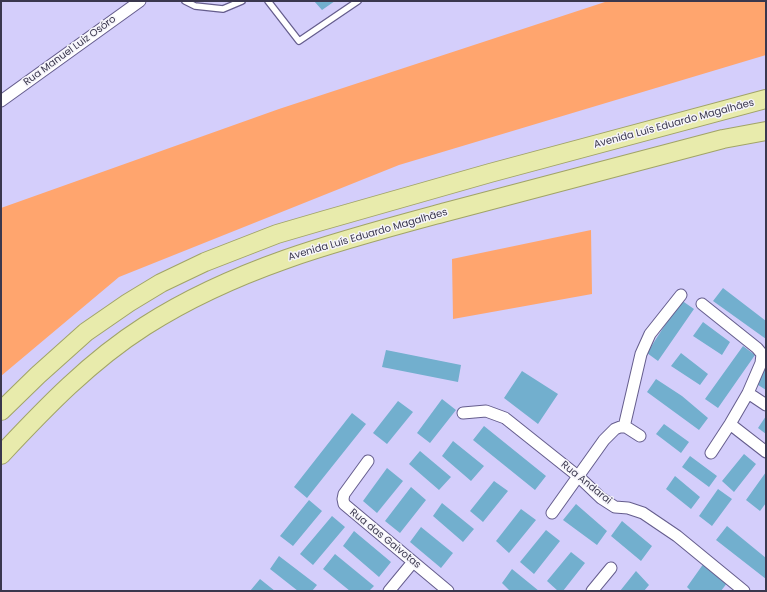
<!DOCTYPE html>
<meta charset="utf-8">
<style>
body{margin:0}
#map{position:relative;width:767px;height:592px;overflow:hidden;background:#d4cefb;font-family:Poppins,sans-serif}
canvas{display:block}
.frame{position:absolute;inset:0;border:2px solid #3a374d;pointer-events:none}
</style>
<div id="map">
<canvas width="767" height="592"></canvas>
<div class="frame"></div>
</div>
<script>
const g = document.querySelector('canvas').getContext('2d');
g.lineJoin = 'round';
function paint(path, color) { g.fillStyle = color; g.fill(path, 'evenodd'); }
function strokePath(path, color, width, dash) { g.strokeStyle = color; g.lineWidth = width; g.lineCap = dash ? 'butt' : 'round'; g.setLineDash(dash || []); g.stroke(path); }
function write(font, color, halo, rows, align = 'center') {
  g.font = font + ' Poppins,sans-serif'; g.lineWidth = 3; g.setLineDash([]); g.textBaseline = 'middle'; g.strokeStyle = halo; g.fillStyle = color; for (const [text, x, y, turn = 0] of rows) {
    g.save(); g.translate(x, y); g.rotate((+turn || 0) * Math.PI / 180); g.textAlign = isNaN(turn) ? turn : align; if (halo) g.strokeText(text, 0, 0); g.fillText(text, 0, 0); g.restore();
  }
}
const green = new Path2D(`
 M608,1H766V55L399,165L119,277L1,376V208L279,109Z
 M591,230L592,294L453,319L452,259Z`);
const building = new Path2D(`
 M314,1H335L322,10Z
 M723,288L766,321V339L713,301Z
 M681,300L694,309L658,361L647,353Z
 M703,322L730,342L722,355L693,336Z
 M743,346L755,355L718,408L705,399Z
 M386,350L461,365L458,382L382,367Z
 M681,353L708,374L700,385L671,366Z
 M766,366V390L755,383Z
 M522,371L558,394L538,424L504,398Z
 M656,379L682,396L708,418L699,430L647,392Z
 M442,399L456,410L430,443L417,433Z
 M398,401L413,412L387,444L373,433Z
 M352,413L366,424L307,498L294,487Z
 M766,416V434L758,428Z
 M664,424L689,442L681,453L656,434Z
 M484,426L546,476L535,490L473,440Z
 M453,441L484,466L471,481L442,456Z
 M420,451L451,477L439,490L409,464Z
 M744,454L756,464L734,492L722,481Z
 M690,456L717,476L709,487L682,467Z
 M387,468L403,481L377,513L363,501Z
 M766,472V503L760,511L746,500Z
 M675,476L700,497L691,509L666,489Z
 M494,481L508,491L483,522L470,511Z
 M411,487L426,500L400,533L385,521Z
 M718,489L732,499L712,526L699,516Z
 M309,500L322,511L293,546L280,536Z
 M442,503L474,529L463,542L433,516Z
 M576,504L607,531L597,545L563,520Z
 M521,509L536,520L509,553L496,541Z
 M332,516L345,527L313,565L300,554Z
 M622,521L652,546L641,561L611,536Z
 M727,526L766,558V579L716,540Z
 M421,527L453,553L441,568L410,542Z
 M546,530L560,541L534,574L520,562Z
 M354,531L391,562L379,577L343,546Z
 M571,552L585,563L563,591H558L547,581Z
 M335,554L374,586L369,591H350L323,569Z
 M279,556L317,585L312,591H298L270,569Z
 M704,563L727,583L721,591H691L687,587Z
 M512,569L539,591H510L502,583Z
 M636,571L649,585L644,591H620Z
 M260,579L275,591H250Z`);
const service = new Path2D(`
 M185,1L195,6L223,9L242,1
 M268,1L299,41L358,1`);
const minor = new Path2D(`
 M1,101L140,1
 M702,304L757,348L762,354L761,363L748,393
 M463,413L486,411L505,418L579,477L601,498L615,507L628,508L643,513L677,536L744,591
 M730,424L766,452
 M624,427L641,354L650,334L681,295
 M711,453L730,424L748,393L766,405
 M368,461L344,494L343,499L344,504L448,591
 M552,513L604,440L615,429L620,427H626L640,436
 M389,591L413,562
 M592,591L611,568`);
const primary = new Path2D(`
 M1,411L38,375L86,332L128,303L161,283L205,262L277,234L325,220L490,173L766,99
 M1,455C45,408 90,361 145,326C237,267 342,240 446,212C538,188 631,163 723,139L766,131`);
const streetNames = [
 ["Rua Manuel Luiz Osóro",70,51,-36],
 ["Avenida Luís Eduardo Magalhães",674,124,-15],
 ["Avenida Luís Eduardo Magalhães",368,235,-16],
 ["Rua Andarai",586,483,39],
 ["Rua das Gaivotas",385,539,39]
];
paint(green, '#ffa56e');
paint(building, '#72afce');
strokePath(service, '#655d8d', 8);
strokePath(minor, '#655d8d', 13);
strokePath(primary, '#a1a467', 20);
strokePath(service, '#fff', 5.5);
strokePath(minor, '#fff', 11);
strokePath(primary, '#e8ebac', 18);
write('10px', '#3a374d', '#f5f4fa', streetNames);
</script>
